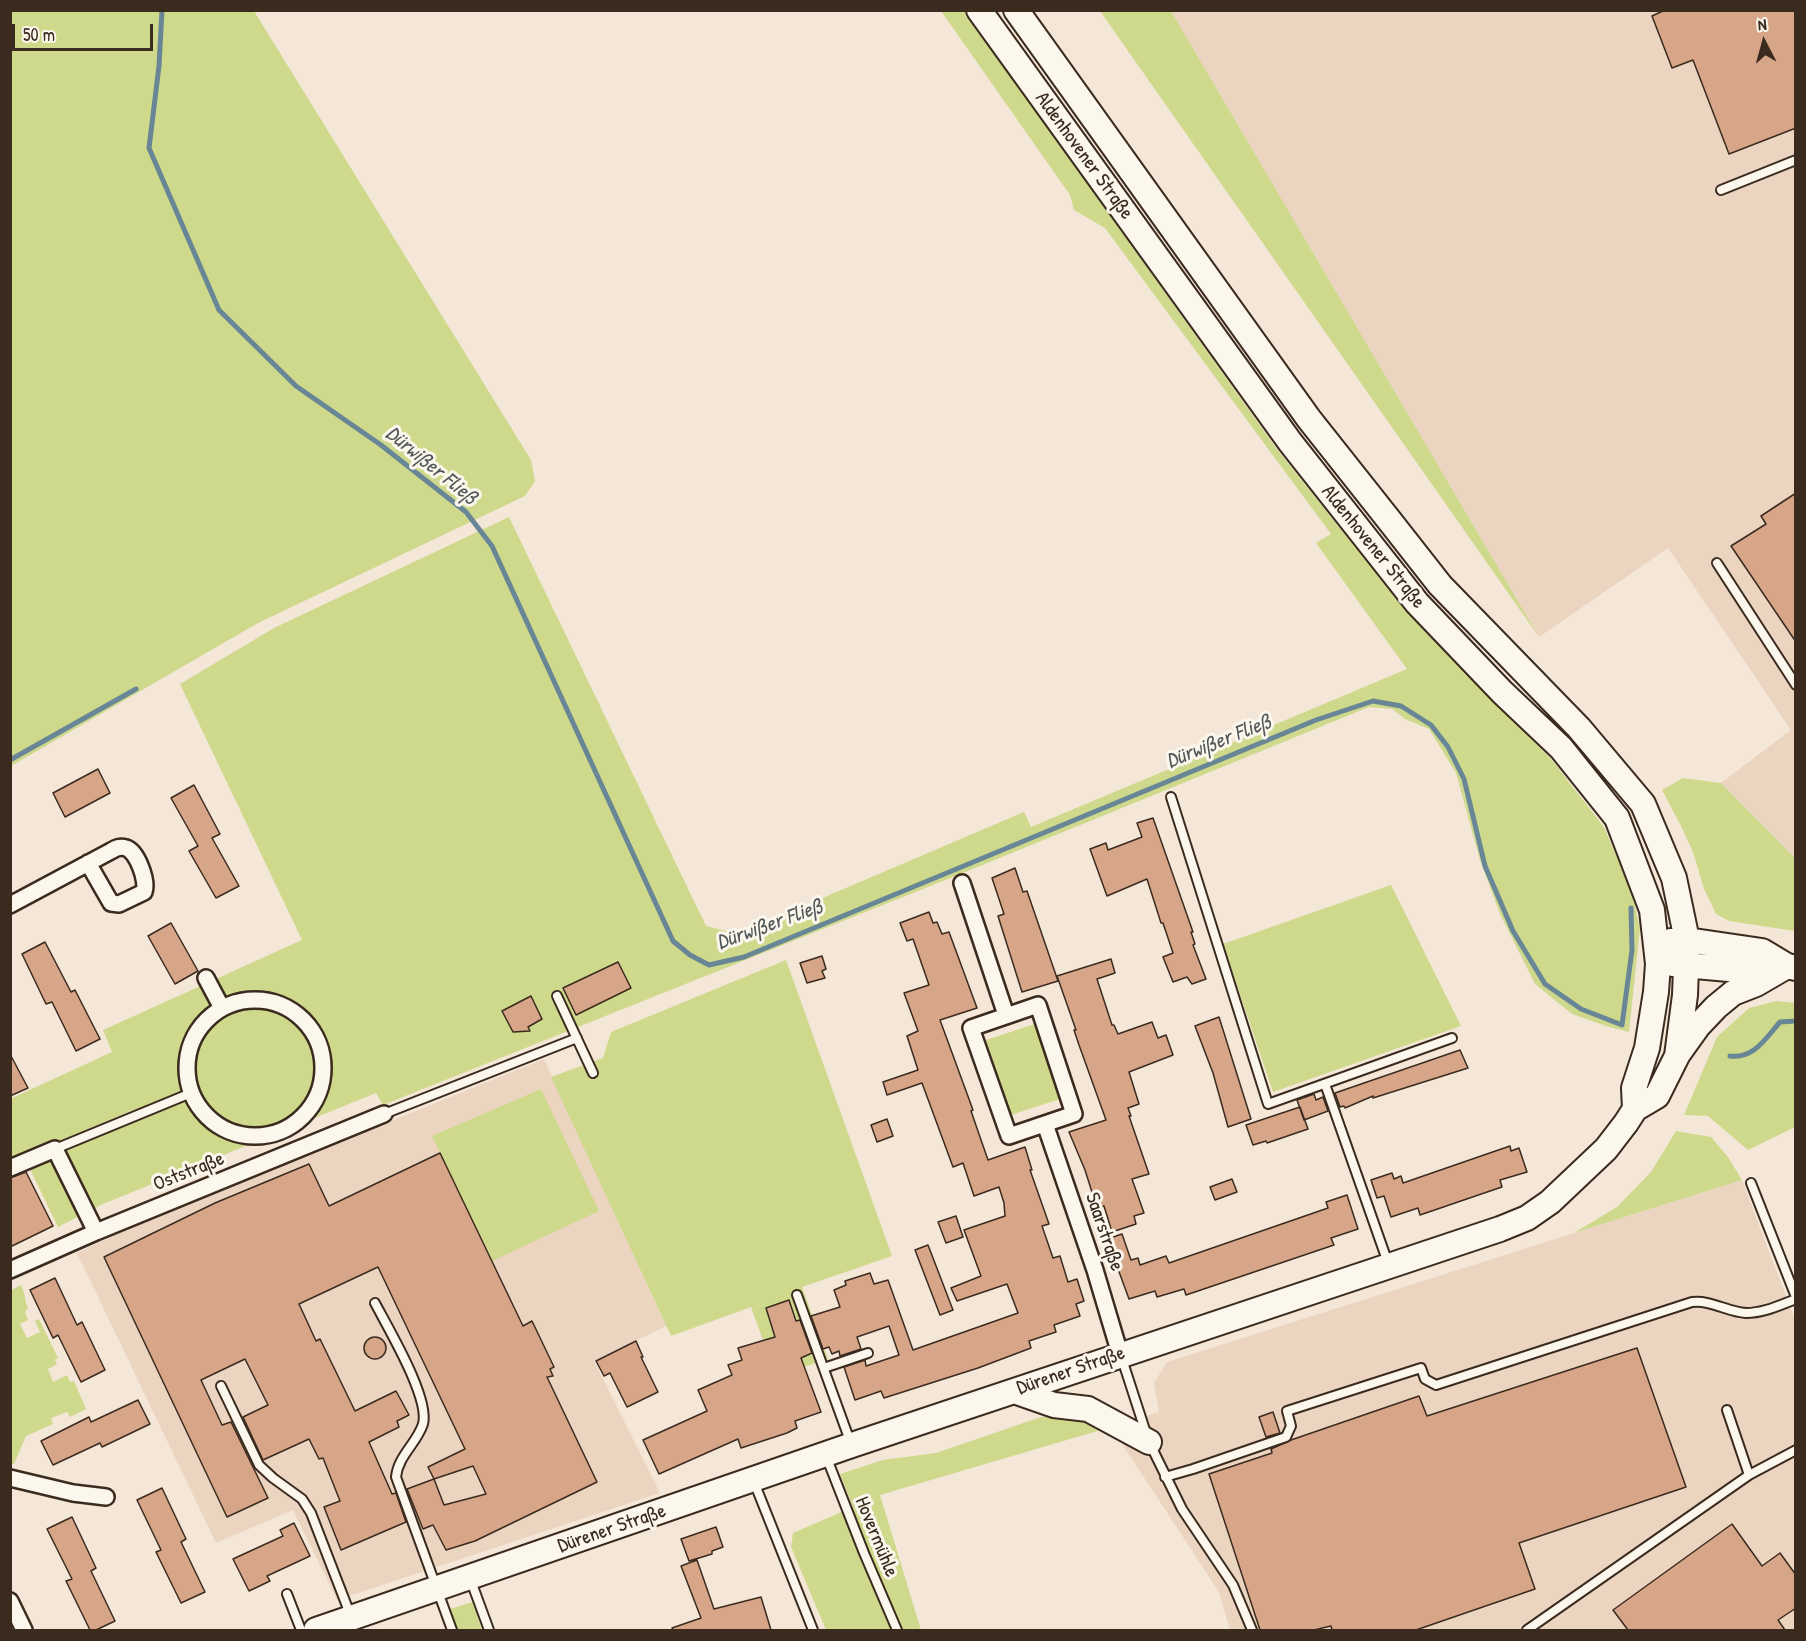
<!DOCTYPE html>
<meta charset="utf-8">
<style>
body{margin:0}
#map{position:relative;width:1806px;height:1641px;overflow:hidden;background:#f4e7d8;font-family:"Patrick Hand",sans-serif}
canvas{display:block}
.frame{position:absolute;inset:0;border:12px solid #3b2a1e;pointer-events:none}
.north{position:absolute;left:1734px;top:12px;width:60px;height:60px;-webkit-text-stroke:4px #fbf7ec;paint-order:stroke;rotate:354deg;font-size:16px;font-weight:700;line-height:24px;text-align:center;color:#3b2a1e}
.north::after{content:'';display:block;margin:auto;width:21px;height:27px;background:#3b2a1e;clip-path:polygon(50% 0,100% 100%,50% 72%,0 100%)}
.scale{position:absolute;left:12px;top:24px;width:141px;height:27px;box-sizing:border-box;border:3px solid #3b2a1e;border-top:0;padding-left:8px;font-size:18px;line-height:21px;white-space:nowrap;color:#3b2a1e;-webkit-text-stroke:4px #fbf7ec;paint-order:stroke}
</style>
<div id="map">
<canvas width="1806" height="1641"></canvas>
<div class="frame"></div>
<div class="north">N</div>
<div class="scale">50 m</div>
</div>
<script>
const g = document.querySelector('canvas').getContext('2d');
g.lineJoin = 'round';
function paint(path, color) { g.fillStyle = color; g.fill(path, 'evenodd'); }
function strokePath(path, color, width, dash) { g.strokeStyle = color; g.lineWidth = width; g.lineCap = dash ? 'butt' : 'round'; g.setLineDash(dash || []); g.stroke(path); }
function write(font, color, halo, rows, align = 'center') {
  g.font = font + ' "Patrick Hand",sans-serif'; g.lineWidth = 6; g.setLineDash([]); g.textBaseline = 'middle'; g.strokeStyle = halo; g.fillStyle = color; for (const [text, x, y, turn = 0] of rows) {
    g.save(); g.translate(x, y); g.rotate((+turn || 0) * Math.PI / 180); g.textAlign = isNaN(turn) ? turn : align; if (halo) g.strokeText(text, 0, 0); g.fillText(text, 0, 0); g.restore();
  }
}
const built = new Path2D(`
 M1171,11H1795V858L1721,783L1791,730L1668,548L1539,637Z
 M544,1059L666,1326L594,1361L660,1493L337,1600L293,1510L216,1543L77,1253L144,1221Z
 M1742,1180L1795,1320V1630H1230L1219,1592L1111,1427L1159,1412L1154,1383L1167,1362Z`);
const green = new Path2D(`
 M11,10L254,11L531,460L535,481L525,496L258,623L11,766Z
 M941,11H964L1276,448L1406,611L1551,759L1604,827L1632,893L1640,928L1629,1032L1606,1026L1572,1014L1535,984L1500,914L1480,860L1456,773L1429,729L1405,719L1392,709L1369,707L958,875L383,1105L376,1093L103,1204L58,1227L29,1167L142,1118L138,1108L11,1161L10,1099L112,1052L103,1030L302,940L180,684L274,628L509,517L706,926L738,934L1024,812L1031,827L1407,669L1316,543L1331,534L1105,228L1074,210L1070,195Z
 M1100,11H1171L1539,637Z
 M1683,778L1721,783L1795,858V931L1729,921L1716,914L1704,889L1693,852L1681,826L1662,790Z
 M1391,885L1461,1026L1273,1092L1223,944Z
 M786,960L892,1256L802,1287L828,1359L776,1376L751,1307L671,1336L551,1077L603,1058L611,1032Z
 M1777,1001L1795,1003V1127L1748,1150L1708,1116L1684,1115L1717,1037L1749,1008Z
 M1035,1024L1060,1099L1011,1115L986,1040Z
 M541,1089L599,1211L492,1261L432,1136Z
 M1676,1131L1711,1137L1728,1157L1742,1180L1574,1233L1617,1207L1651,1172Z
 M21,1285C26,1295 24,1299 28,1308L25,1312L28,1320L20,1324L27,1338L40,1332L35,1321L39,1319L58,1358L55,1360L57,1364L48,1369L53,1382L67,1375L70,1382L74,1381L86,1409L70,1417L67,1412L51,1418L53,1424L26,1436L14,1464H10V1291Z
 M1041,1417L1078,1418L1111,1427L880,1495L921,1630H826L791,1547L793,1533L853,1507L840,1474L883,1460L936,1453Z
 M473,1602L482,1630H457L450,1609Z`);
const stream = new Path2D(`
 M162,10L159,66L149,148L219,310L296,386L381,445L466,512L492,546L673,941L690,955L709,965L744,957L1316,720L1373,701L1401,706L1431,725L1448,747L1464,779L1485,866L1513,931L1545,984L1581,1009L1622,1025L1632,950L1631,908
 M10,760L136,689
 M1730,1056C1754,1059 1766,1038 1780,1022L1796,1021`);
const building = new Path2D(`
 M1665,10H1796V128L1729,154L1693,60L1672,68L1652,16Z
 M1796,493V642L1731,546L1766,524L1761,516Z
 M98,769L110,793L65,817L53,793Z
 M194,785L220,834L212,838L239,886L216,898L189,851L198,846L171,798Z
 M1153,818L1193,932H1191L1195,944L1193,945L1206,979L1192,984L1187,977L1173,982L1163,957L1173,953L1163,923H1161L1147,879L1107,896L1090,849L1106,843L1108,850L1142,837L1137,823Z
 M1015,868L1023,892L1027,891L1058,981L1022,992L998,916L1004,914L992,878Z
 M929,912L933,923L937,922L942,934L949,932L977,1008L940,1020L973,1110L971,1111L988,1160L1025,1147L1032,1170H1030L1049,1224L1042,1226L1053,1258L1060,1256L1068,1282L1077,1279L1084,1301L1076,1304L1080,1316L1054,1325L1056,1332L1029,1341L1031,1348L978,1368L884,1398L881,1391L855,1400L844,1367L865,1360L866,1366L899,1355L889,1326L857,1337L861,1349L840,1356L839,1351L832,1354L829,1347L823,1349L811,1316L840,1307L834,1290L846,1285L845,1281L870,1273L874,1284L888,1280L913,1350L1018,1313L1007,1284L957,1301L951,1288L981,1276L964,1230L1005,1216L1004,1203L999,1187L974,1196L963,1163L953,1167L922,1083L887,1095L883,1082L918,1070L907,1036L918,1031L904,993L929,985L913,939L907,941L900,923Z
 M171,923L198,971L175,984L148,936Z
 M45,942L71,992L75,990L100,1039L76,1051L52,1002L46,1004L22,954Z
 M822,956L826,969L822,971L825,978L807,983L800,963Z
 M1111,959L1115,973L1097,979L1112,1025H1114L1118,1034L1152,1022L1158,1038L1166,1035L1173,1055L1129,1072L1139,1104L1128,1108L1131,1116H1129L1149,1174L1132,1179L1144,1213L1134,1216L1136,1224L1112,1232L1104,1206L1097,1208L1085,1170L1069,1132L1106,1120L1079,1045L1074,1030H1076L1057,976Z
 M618,962L631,988L576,1015L563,988Z
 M531,996L542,1019L528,1027L530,1031L513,1032L502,1011Z
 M1219,1017L1251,1119L1228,1127L1213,1073L1195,1026Z
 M1460,1050L1468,1068L1373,1098V1096L1345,1108L1344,1106L1340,1107L1335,1093Z
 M10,1054L28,1088L10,1096Z
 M1314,1094L1316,1100L1323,1097L1328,1111L1304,1120L1297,1100Z
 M1300,1107L1308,1129L1267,1143L1266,1141L1253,1145L1246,1125Z
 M887,1119L893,1136L877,1142L871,1125Z
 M1510,1146L1511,1151L1519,1148L1527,1172L1500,1180L1502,1187L1493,1190L1420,1215L1418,1208L1391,1217L1384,1196L1377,1198L1371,1180L1392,1173L1394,1179L1401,1176L1403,1183Z
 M440,1153L523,1326L532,1321L554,1367L550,1369L553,1376L547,1377L597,1482L475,1541L446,1550L433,1525L423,1529L407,1489L434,1479L428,1467L465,1449L378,1267L299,1304L316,1341L320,1339L355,1411L396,1391L409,1415L397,1421L399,1427L369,1442L392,1494L396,1493L406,1522L341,1550L324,1507L340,1501L323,1458L319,1459L309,1439L263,1460L243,1417L268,1405L245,1359L201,1380L222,1425L231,1422L268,1498L227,1517L104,1257L215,1203L309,1164L329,1206ZM473,1466L486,1494L444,1505L434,1479Z
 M26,1172L53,1226L10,1247V1178Z
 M1232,1179L1237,1192L1215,1200L1210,1187Z
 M1347,1195L1358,1229L1331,1238L1334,1245L1186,1295L1184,1289L1157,1297L1155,1291L1129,1299L1107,1239L1122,1234L1131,1260L1138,1258L1140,1265L1166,1256L1169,1263L1328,1208L1326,1202Z
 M956,1216L963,1237L946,1243L938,1222Z
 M928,1245L953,1310L940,1315L915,1250Z
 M55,1278L77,1325L82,1322L105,1370L81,1382L58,1335L53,1338L30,1290Z
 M789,1300L796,1321L800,1320L812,1353L801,1358L821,1412L795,1421L797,1428L787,1433L741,1448L738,1439L659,1474L643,1440L707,1411L698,1390L732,1375L728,1365L742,1360L738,1348L775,1337L766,1308Z
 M364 1348a11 11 0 1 1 22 0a11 11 0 1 1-22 0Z
 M636,1341L643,1357H641L658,1392L627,1407L610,1373L604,1376L596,1361Z
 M1637,1348L1686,1487L1519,1543L1535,1589L1416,1630H1332L1331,1626L1314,1630H1260L1209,1474L1272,1453L1271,1449L1291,1440L1419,1396L1427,1416Z
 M138,1400L150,1424L102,1447L100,1443L53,1465L41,1441L89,1417L91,1422Z
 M1273,1412L1280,1433L1266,1437L1259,1417Z
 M162,1488L186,1539L181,1542L205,1592L181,1603L156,1552L161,1550L137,1500Z
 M72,1517L96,1568L91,1571L115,1621L96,1630H90L66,1581L72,1579L47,1529Z
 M294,1523L310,1556L267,1576L270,1581L249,1591L233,1559L283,1536L280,1530Z
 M1732,1524L1762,1566L1780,1553L1796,1575V1608L1778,1620L1785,1630H1628L1613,1610Z
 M716,1527L723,1547L712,1551V1554L689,1561L681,1539Z
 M697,1560L714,1609L761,1597L771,1630H673L672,1628L701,1618L681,1566Z`);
const lane = new Path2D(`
 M1721,190L1796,160
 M1717,563L1796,685
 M1171,797L1268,1104L1452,1038
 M557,996L593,1073
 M1325,1084L1388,1263
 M384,1114L577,1038
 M55,1149L191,1093
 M1751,1183L1796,1297
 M797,1295L850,1441
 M375,1303C388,1328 430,1398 423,1424C417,1443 398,1456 396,1477L452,1630
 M1122,1359L1146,1433
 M824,1368L868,1353
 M221,1386L259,1465L273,1478L302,1499L311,1513L350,1614
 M1727,1410L1749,1475
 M1150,1444L1182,1509L1233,1585L1252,1630
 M826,1456L864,1553L897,1630
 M1165,1477L1193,1469L1286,1437L1291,1426L1287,1411L1421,1368L1425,1379L1436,1385L1692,1302C1712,1300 1727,1312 1746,1313C1764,1313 1780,1305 1796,1299
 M754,1482L813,1630
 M471,1581L489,1630
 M287,1594L301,1630
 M1527,1630L1749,1475L1796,1450`);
const street = new Path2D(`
 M962,883L1006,1015
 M10,905L111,851C116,848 120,846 126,848C137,851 148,881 144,892L119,904L111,903L88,863
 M206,978L222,1008
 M187 1068a68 68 0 1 1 136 0a68 68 0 1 1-136 0Z
 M1038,1005L1074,1114L1009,1136L971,1028Z
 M1045,1124L1095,1270L1120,1354
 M10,1168L55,1149L96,1232
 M10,1270L96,1232L384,1114
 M10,1478L73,1493L106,1497
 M10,1601L24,1630`);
const primary = new Path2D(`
 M979,10L1290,442L1417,603L1502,692L1561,748L1617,818L1652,910L1658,964L1656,992L1647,1048L1634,1088L1635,1109
 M1671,941L1687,940L1762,951L1787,966L1796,968
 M1673,964L1751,971L1776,967
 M1678,1054L1698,1026L1716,1007L1733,993L1756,984L1787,966
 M1014,1391L1054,1405L1088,1409L1149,1442
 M316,1630L852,1445L1500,1229L1527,1218L1550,1202L1606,1149L1626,1123L1635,1109L1657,1096L1677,1056L1685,995L1687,940L1674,878L1643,804L1579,728L1440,585L1389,520L1309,419L1016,10`);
const streetNames = [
 ["Aldenhovener Straße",1084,156,54],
 ["Aldenhovener Straße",1373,547,51],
 ["Oststraße",189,1172,-22],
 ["Saarstraße",1104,1232,71],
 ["Dürener Straße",1071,1371,-19],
 ["Dürener Straße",612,1529,-19],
 ["Hovermühle",876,1537,68]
];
const waterNames = [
 ["Dürwißer Fließ",431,466,39],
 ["Dürwißer Fließ",1219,742,-22],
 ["Dürwißer Fließ",770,925,-20]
];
paint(built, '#ebd4c0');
paint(green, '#ced98c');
strokePath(stream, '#698696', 5);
paint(building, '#d7a689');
strokePath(building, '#3b2a1e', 1.5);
strokePath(lane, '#3b2a1e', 12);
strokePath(street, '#3b2a1e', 20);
strokePath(primary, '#3b2a1e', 28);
strokePath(lane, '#fbf7ec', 8);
strokePath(street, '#fbf7ec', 15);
strokePath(primary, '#fbf7ec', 24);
write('20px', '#3b2a1e', '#fbf7ec', streetNames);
write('italic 21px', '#52585a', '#fbf7ec', waterNames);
</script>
